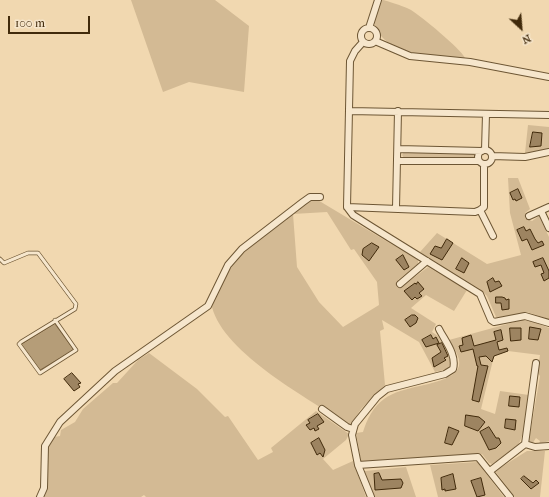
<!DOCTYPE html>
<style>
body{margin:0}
#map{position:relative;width:549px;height:497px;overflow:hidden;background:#f1d8b0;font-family:"IM FELL French Canon",serif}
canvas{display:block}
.north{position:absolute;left:501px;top:8px;width:40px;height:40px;-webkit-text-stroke:3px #f6e6cc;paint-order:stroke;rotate:154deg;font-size:11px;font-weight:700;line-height:16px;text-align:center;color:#412a0b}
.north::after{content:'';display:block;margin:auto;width:14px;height:18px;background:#412a0b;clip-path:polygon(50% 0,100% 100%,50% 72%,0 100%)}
.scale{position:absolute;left:8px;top:16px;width:82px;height:18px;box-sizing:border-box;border:2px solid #412a0b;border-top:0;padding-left:5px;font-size:12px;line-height:14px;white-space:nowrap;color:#412a0b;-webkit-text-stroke:3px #f6e6cc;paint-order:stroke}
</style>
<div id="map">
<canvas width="549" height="497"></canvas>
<div class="north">N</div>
<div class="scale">100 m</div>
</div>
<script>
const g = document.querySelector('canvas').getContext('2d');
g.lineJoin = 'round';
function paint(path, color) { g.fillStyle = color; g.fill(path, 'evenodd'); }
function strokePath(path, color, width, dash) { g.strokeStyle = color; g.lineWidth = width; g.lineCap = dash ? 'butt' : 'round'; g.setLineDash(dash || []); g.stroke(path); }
const green = new Path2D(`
 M131,0H215L249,26L244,92L189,82L163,92Z
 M382,0C386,0 408,8 411,10C421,16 461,49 465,58C458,60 447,57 440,56C412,54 385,52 374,23Z
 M528,125L549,127V149L525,153Z
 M404,152L475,154L477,157L404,158L402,155Z
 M508,178H518L530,209L525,213V218L532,221L539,216L549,237V319L527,312L501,318L496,317L487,296L480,289L420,252L437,233L487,264L521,255L510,213Z
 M313,199H316L418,260V264L398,280L400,288L428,267L467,290L454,311L426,295L411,308L436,324L432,332L438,336L451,361C450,370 442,370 435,372L419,342L382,320L384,329L380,331L385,385L361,409L350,426C311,400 224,354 212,307C225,258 267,233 304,203ZM327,212L351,250L354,249L377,282L379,305L343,327L319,302L297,267L293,214Z
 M522,320L531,321L549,328V441L539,444L540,441L536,438L532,444L529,440L540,376L537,372L540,355L508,351L494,356L481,409L495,414L500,391L529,395C527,408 525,435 518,445C512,453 501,458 492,464L489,463L482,454L361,461L356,433L363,432C367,419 373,407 384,399C404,385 433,387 452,375C455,373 458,369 459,366C461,357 453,347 449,340Z
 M149,353L197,389L225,417L228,416L258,460L273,452L271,448L316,411L349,434L346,440L323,459L333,470L353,461L366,497H146L144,495L141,497H44L46,493C46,476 43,451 54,437L60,436L61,430L75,422L83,409L113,383H117L138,360Z
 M527,451H545L540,497H515L495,471Z
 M477,462L504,497H438L430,465Z
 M406,467L416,497H375L364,473L365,471Z`);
const water = new Path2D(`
 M55,324L74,350L40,370L21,345Z`);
const building = new Path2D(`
 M533,132L542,133L541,146L530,147Z
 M518,189L522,198L516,201L515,199L513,200L510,193Z
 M524,227L526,231L530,229L535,239L538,243L542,241L544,245L532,250L527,239L522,241L517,230Z
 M447,239L453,243L442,260L430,254L435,246L441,248Z
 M372,243L379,247L369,261L362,255L363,249Z
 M403,255L409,267L404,270L396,260Z
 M462,258L469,263L464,273L456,269Z
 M543,258L549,271V278L544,281L541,274L544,273L541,265L535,267L533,262Z
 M493,278L495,282L499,281L502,286L490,292L487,282Z
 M418,282L424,289L419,293L422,296L417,299L415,297L412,300L404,291L415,283L416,284Z
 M496,297H502L505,298L506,300L509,299V309L502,310L501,303H496Z
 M412,315H415L418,318L416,323L410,327L405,320Z
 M530,327L541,329L538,340L529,339Z
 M510,328H521V340L511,341Z
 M501,330L503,340L497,342L499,350L507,348L508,351L494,356L492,362L486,356L479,357L481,365L488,366L479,402L472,400L478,366H477L473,349L461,352L459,346L463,345L462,338L471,335L474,346L496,340L494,332Z
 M431,335L433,339L436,337L439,343L426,347L422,340Z
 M442,343L448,356L444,358L446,360L434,367L432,358L441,352L437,345Z
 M72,373L81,383L78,384L80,387L74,391L64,379Z
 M510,396L520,397L519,407L509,406Z
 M318,414L324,422L317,426L319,429L315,431L314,428L310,430L306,425L310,423L308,420Z
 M466,415L479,417L485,422L478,431L465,426Z
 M506,419L516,420L515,430L505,428Z
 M449,427L459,431L452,445L445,443Z
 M489,427L496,438H499L501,443L496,448L489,450L480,432Z
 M319,438L325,450L323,457L320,453L317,455L311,443Z
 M379,473L382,480L401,479L403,483L401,488L375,490L374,474Z
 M453,474L456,489L445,491V489L442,490L441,478Z
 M524,476L533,483L536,480L539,483L531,489L521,479Z
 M481,478L485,495L477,497L471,481Z`);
const service = new Path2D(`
 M0,259L4,263L28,253H38L76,304L75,309L21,342L19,344L40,373L76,350L55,320`);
const minor = new Path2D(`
 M369,28L378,0
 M361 36a8 8 0 1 1 16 0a8 8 0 1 1-16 0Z
 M375,41L410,56L470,62L549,77
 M363,42L355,51L350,61L347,207L353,215L372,227L480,294L491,320L494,322L525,316L549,323
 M350,111L549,115
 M398,149L482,151
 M478 157a7 7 0 1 1 14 0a7 7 0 1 1-14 0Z
 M485,150L486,114
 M492,156L525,157L549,152
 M397,161H479
 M347,207L475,212L480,210
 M396,208L398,111
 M480,210L484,207V164
 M480,210L493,236
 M541,211L549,228
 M529,216L549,207
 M400,284L427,261
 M322,409L347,427L353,429
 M525,444L536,363
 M358,465L478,457L510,497
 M490,471L525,444L535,447L549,446
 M40,497L44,488L45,446L60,422L115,371L208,306L228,265L242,249L303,202L310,197H320
 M371,497L358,465L352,435L355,424L377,397L387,389L445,374L453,369C457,355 445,341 439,329`);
paint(green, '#d3ba94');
paint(water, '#b59d78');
strokePath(water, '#876f4c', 1);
paint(building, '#9d8461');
strokePath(building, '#412a0b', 1);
strokePath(service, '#6d5634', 4.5);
strokePath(minor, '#6d5634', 8);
strokePath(service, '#f6e6cc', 3);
strokePath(minor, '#f6e6cc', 6);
</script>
